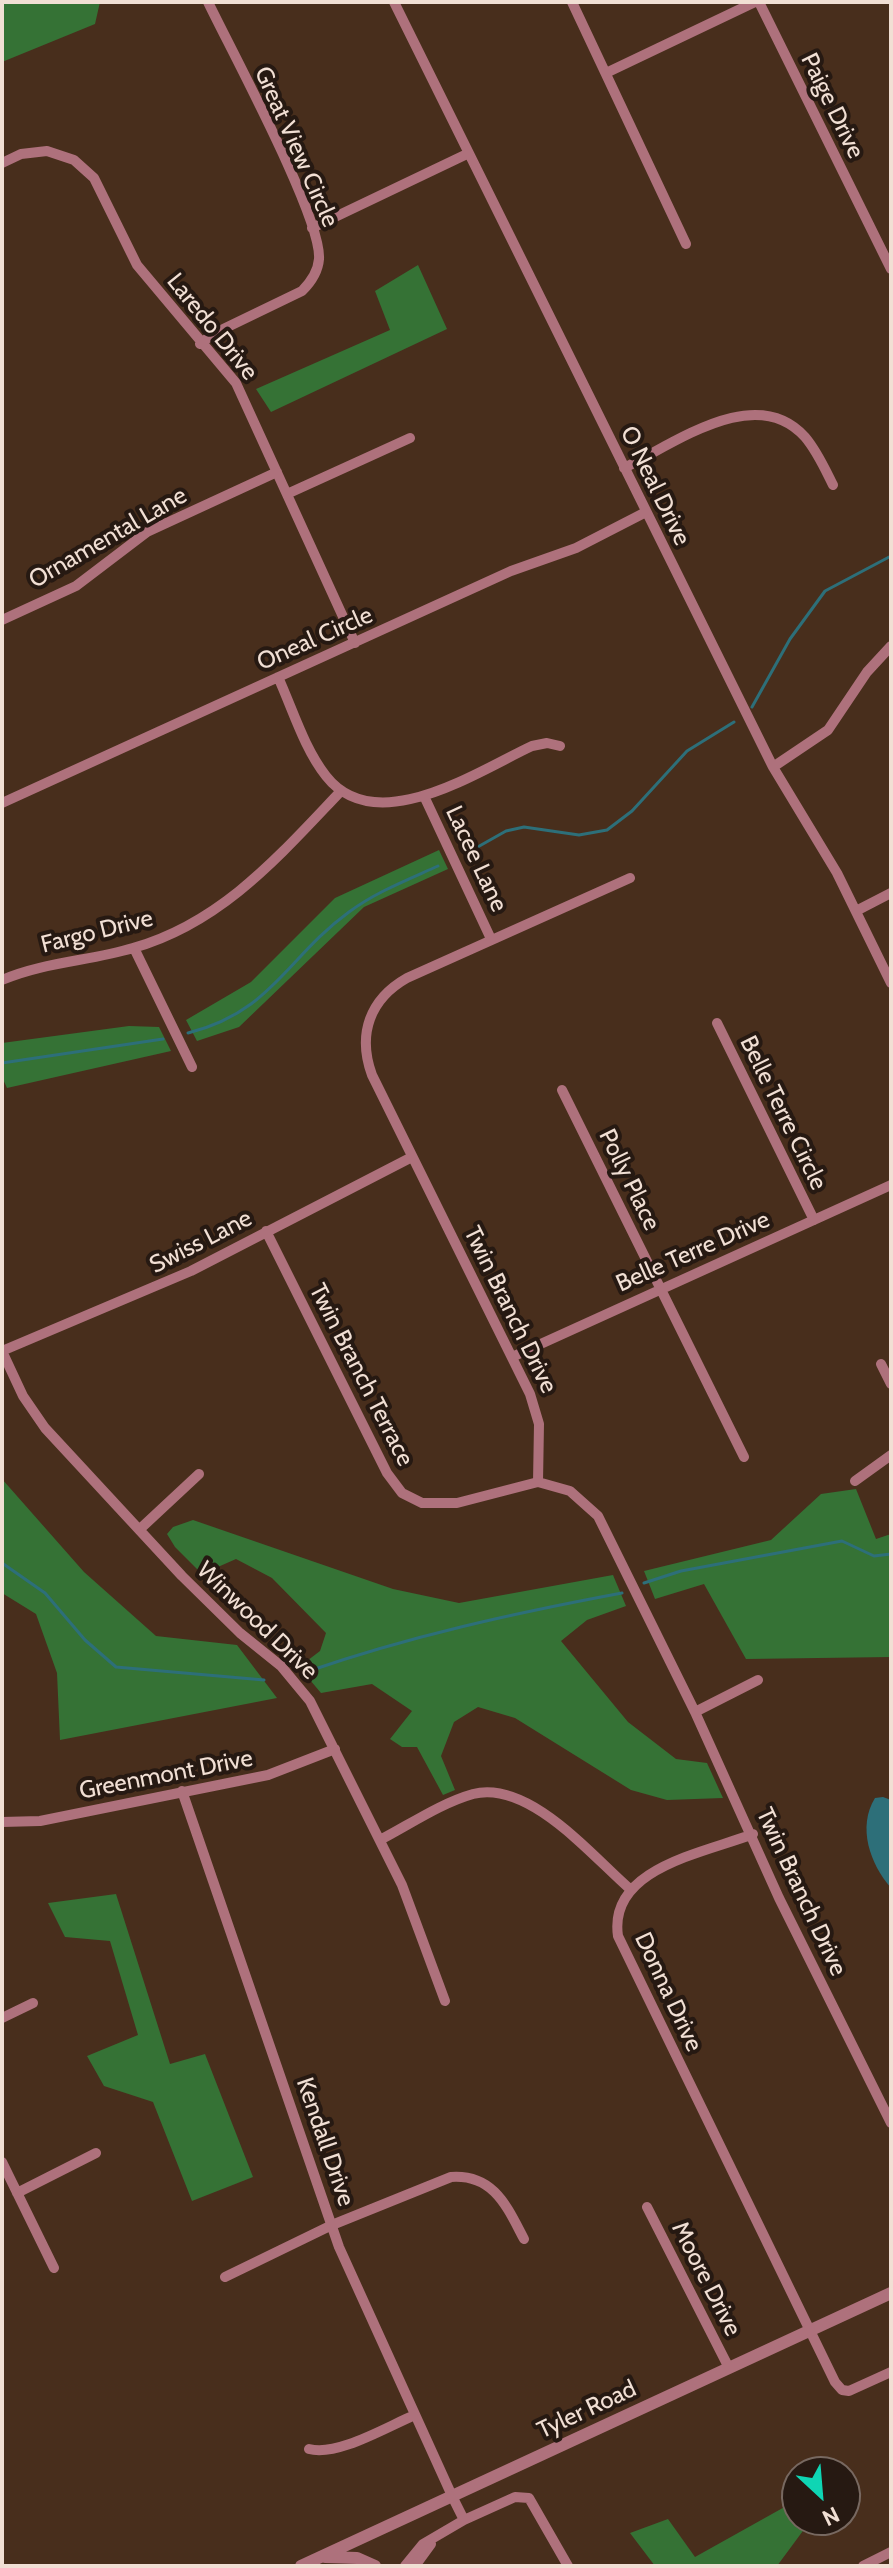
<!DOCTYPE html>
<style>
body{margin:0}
#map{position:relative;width:893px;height:2568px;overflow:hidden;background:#482e1c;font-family:Cabin,sans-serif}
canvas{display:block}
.frame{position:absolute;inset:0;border:4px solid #f1dfd4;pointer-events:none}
.north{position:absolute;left:781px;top:2456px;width:80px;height:80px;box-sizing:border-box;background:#261912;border:2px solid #776860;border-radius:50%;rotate:154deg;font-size:22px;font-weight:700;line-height:32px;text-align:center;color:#f1dfd4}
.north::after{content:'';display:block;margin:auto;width:28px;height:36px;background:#0fd5b4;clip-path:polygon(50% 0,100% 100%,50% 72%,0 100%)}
</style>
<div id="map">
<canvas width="893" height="2568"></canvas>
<div class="frame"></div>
<div class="north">N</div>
</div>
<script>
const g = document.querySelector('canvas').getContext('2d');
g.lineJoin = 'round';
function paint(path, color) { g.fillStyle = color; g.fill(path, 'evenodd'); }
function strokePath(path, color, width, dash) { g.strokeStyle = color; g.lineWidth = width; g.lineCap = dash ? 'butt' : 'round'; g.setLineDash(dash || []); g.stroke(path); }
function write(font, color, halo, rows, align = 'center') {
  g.font = font + ' Cabin,sans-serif'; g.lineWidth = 8; g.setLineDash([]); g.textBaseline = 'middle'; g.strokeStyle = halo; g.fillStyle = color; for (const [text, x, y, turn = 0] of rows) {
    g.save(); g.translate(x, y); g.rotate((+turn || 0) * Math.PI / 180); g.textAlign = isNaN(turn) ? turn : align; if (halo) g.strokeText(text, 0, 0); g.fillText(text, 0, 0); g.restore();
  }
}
const forest = new Path2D(`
 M2,2H100L95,24L2,62Z
 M418,265L447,329L271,412L256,389L390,330L375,291Z
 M439,850L448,869L364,907L239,1027L197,1041L186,1020L251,982L335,898Z
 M129,1026L159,1027L171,1051L7,1088L2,1077V1043Z
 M2,1479L84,1572L156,1636L237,1645L277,1698L60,1740L57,1673L36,1614L2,1593Z
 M856,1489L876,1539L891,1534V1657L746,1659L704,1584L655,1599L644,1571L771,1540L821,1494Z
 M193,1520L393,1589L459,1603L613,1575L626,1606L587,1620L561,1641L628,1722L676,1759L707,1763L723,1798L667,1800L631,1790L515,1718L478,1707L454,1722L441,1756L455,1790L443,1795L417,1747H402L390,1739L412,1711L372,1684L321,1693L299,1667L320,1651L326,1633L272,1578L236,1559L202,1574L175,1547L167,1534L173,1527Z
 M116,1894L170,2064L205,2054L253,2177L192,2201L153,2102L104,2086L87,2056L138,2035L110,1941L65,1937L48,1903Z
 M797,2500V2520H811L777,2566H655L630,2533L668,2519L695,2557Z`);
const water = new Path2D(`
 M883,1797L891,1800V1888C870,1864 857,1827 875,1798Z`);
const stream = new Path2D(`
 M752,707L790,639L825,591L891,556
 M467,853L506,831L524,827L579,835L607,830L632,811L687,751L734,722
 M188,1033C272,1012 287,957 349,912C376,892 407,880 438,866
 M2,1063L163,1039
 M2,1563L45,1593L85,1640L116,1667L264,1680
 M644,1583L681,1571L842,1541L874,1556L891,1554
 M306,1672C410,1636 515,1613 622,1593`);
const minor = new Path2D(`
 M394,2L773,767L837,873L891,983
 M572,2L686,244
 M759,2L891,269
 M606,73L755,2
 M2,163L21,154L47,151L74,160L94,178L137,265L236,383L355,643
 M312,228L467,154
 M200,344L213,334L302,291C311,282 318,272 319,259C322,218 231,50 208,2
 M624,468C674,444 756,382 805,437C817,451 825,469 833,485
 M287,494L410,438
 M2,620L76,586L147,532L277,472
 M278,677C293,710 304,748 326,776C376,840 478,771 532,746L547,743L560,746
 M773,767L828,730L867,672L891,646
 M424,796L491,939
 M2,803L511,571L576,548L646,512
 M856,911L891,893
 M134,948L192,1067
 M2,980C44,962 90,961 133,948C222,923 280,855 341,791
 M717,1023L814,1220
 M562,1090L744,1457
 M266,1231L387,1473L402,1493L422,1503H457L538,1482L570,1491L598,1516L695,1712L779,1898L891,2123
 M2,1351L23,1396L45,1428L182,1576L240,1633L281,1666L310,1701L402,1885L445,2001
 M2,1351L191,1271L412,1157
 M512,1357L891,1185
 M881,1364L891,1384
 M855,1481L891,1455
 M538,1482L539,1424L530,1394L372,1075C357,1034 370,999 407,978L630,878
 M140,1529L199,1474
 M695,1712L758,1680
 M182,1791L339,2247L453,2498L464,2520L515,2497L529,2498L568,2566
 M2,1822L40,1821L268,1775L335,1749
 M753,1834C704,1853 608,1868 618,1936L835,2382L842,2390L849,2391L891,2372
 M380,1840C409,1825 441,1803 473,1794C529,1780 591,1855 630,1889
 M2,2018L33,2003
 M2,2162L54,2268
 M17,2193L96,2153
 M647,2207L729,2368
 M225,2277L332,2225L451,2177C494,2174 507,2207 524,2239
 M309,2449C337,2457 388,2426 415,2415
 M405,2566L423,2544L464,2520
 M415,2566L431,2544
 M863,2566L891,2552`);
const tertiary = new Path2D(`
 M325,2557L357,2558L375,2566
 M301,2566L891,2293`);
const streetNames = [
 ["Paige Drive",832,106,64],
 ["Great View Circle",296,147,66],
 ["Laredo Drive",212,327,51],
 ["O Neal Drive",655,486,64],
 ["Ornamental Lane",108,538,-30],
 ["Oneal Circle",315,639,-24],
 ["Lacee Lane",476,859,65],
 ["Fargo Drive",97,932,-14],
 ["Belle Terre Circle",783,1113,64],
 ["Polly Place",629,1180,64],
 ["Swiss Lane",201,1242,-27],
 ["Belle Terre Drive",693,1252,-24],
 ["Twin Branch Drive",510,1310,64],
 ["Twin Branch Terrace",361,1375,63],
 ["Winwood Drive",257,1621,44],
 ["Greenmont Drive",166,1775,-11],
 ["Twin Branch Drive",801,1892,65],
 ["Donna Drive",668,1992,65],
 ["Kendall Drive",325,2142,71],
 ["Moore Drive",706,2279,63],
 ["Tyler Road",587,2410,-25]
];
paint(forest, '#357235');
paint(water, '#2d6f79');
strokePath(stream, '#2d6f79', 3);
strokePath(minor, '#ae717c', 10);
strokePath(tertiary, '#ae717c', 12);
write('24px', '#f1dfd4', '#261912', streetNames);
</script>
